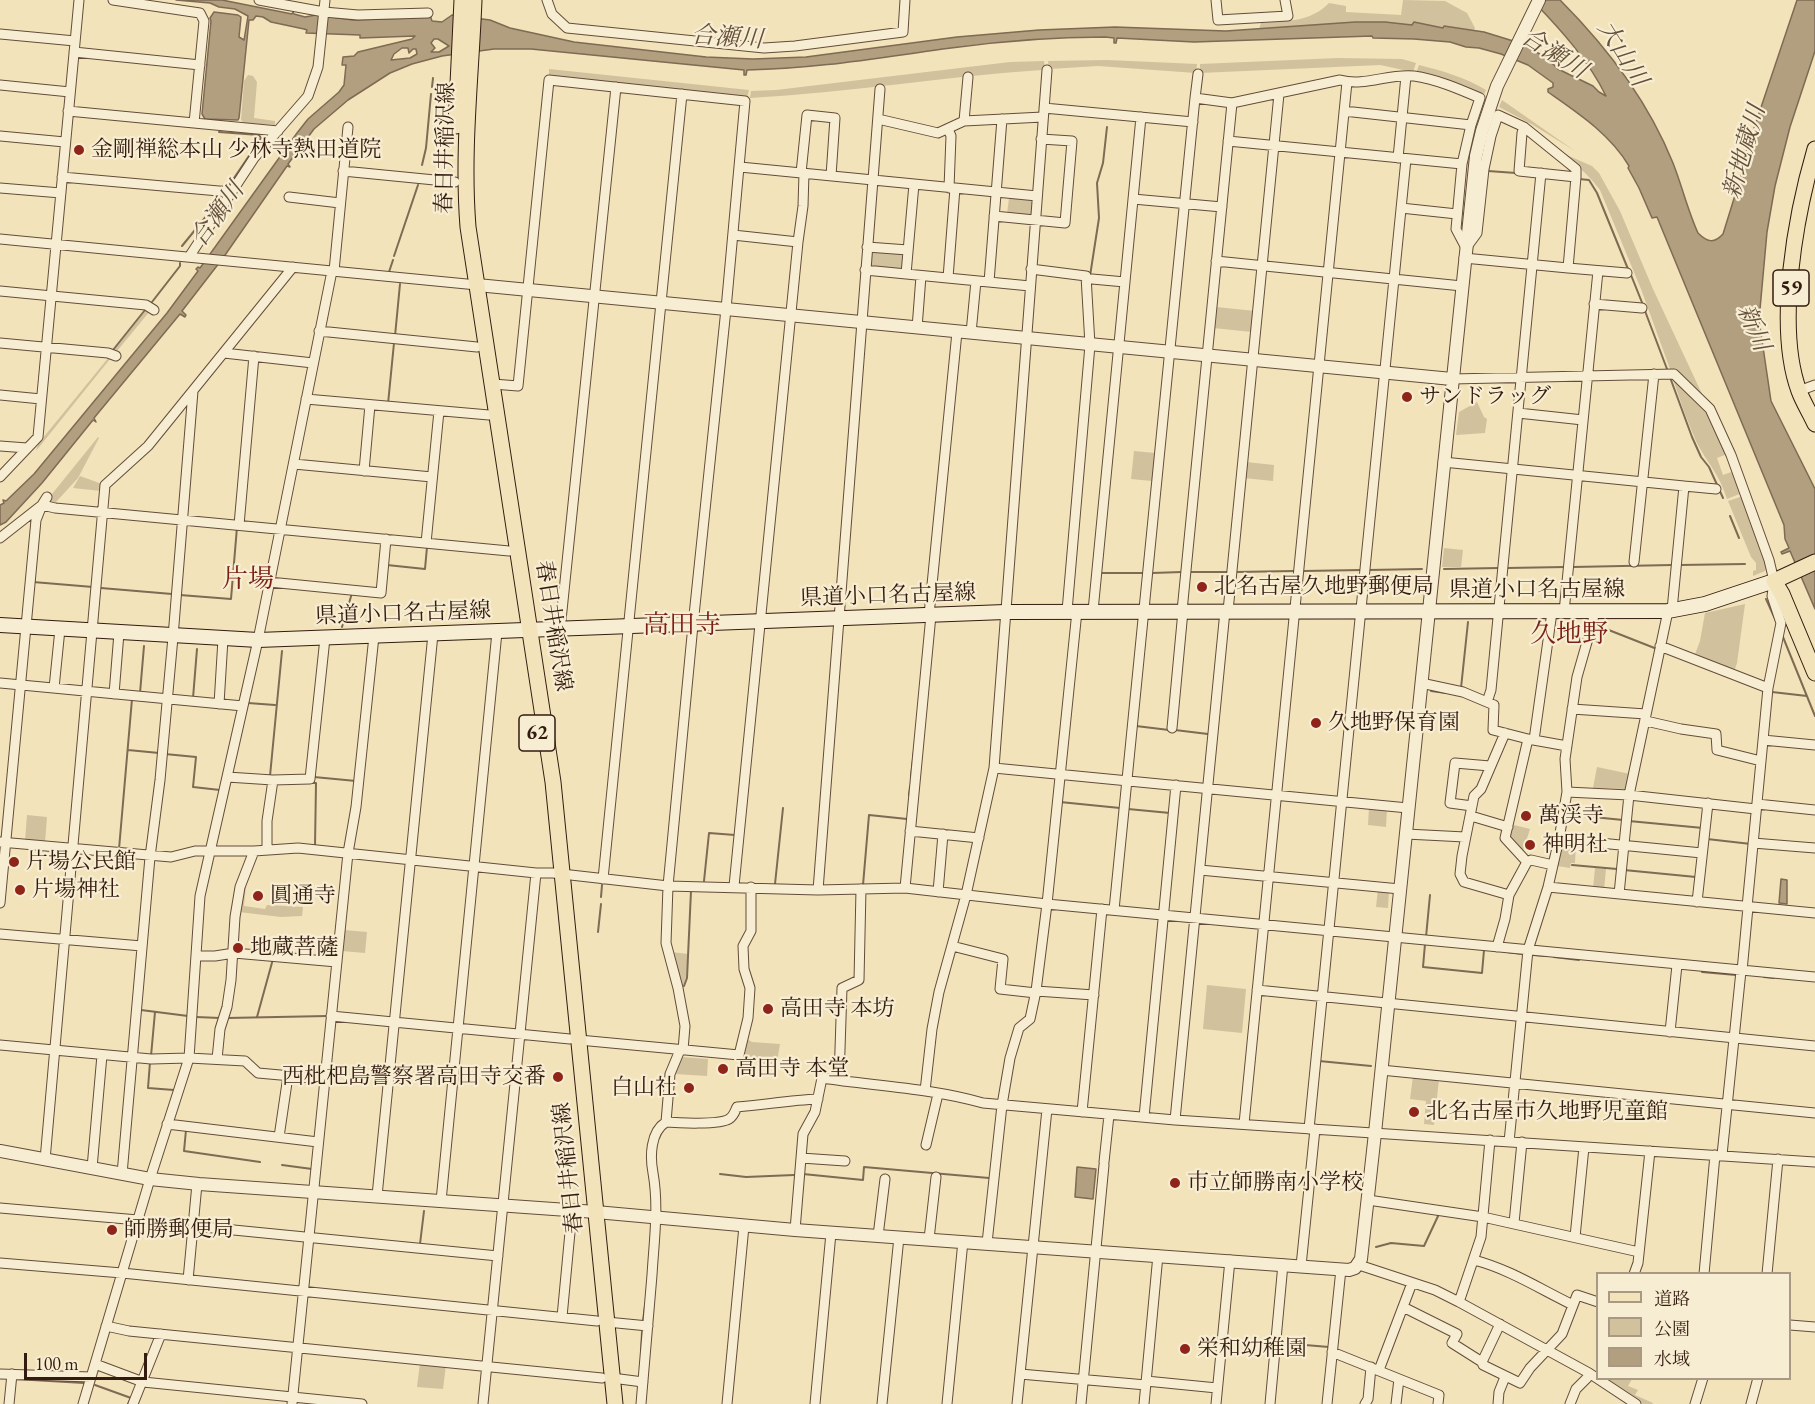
<!DOCTYPE html>
<meta charset="utf-8">
<style>
body{margin:0}
#map{position:relative;width:1815px;height:1404px;overflow:hidden;background:#f2e3ba;font-family:"EB Garamond","Noto Serif JP",serif}
canvas{display:block}
.legend{position:absolute;left:1596px;top:1272px;width:195px;height:108px;box-sizing:border-box;background:#f7edd2;border:2px solid #a99984;margin:0;padding:8px 10px;list-style:none;font-size:18px;color:#331b0f}
.legend li{display:flex;align-items:center;gap:12px;height:30px}
.legend b{width:30px;border:2px solid #a99984}
.scale{position:absolute;left:24px;top:1353px;width:123px;height:27px;box-sizing:border-box;border:3px solid #331b0f;border-top:0;padding-left:8px;font-size:18px;line-height:21px;white-space:nowrap;color:#331b0f;-webkit-text-stroke:4px #f7edd2;paint-order:stroke}
</style>
<div id="map">
<canvas width="1815" height="1404"></canvas>
<ul class="legend">
<li><b style="height:8px;background:#f2e3ba"></b>道路</li>
<li><b style="height:16px;background:#d2c19d"></b>公園</li>
<li><b style="height:16px;background:#b19f80"></b>水域</li>
</ul>
<div class="scale">100 m</div>
</div>
<script>
const g = document.querySelector('canvas').getContext('2d');
g.lineJoin = 'round';
function paint(path, color) { g.fillStyle = color; g.fill(path, 'evenodd'); }
function strokePath(path, color, width, dash) { g.strokeStyle = color; g.lineWidth = width; g.lineCap = dash ? 'butt' : 'round'; g.setLineDash(dash || []); g.stroke(path); }
function write(font, color, halo, rows, align = 'center') {
  g.font = font + ' "EB Garamond","Noto Serif JP",serif'; g.lineWidth = 4.5; g.setLineDash([]); g.textBaseline = 'middle'; g.strokeStyle = halo; g.fillStyle = color; for (const [text, x, y, turn = 0] of rows) {
    g.save(); g.translate(x, y); g.rotate((+turn || 0) * Math.PI / 180); g.textAlign = isNaN(turn) ? turn : align; if (halo) g.strokeText(text, 0, 0); g.fillText(text, 0, 0); g.restore();
  }
}
const green = new Path2D(`
 M1403,0L1445,1L1467,13L1475,28L1474,30L1444,26L1443,28L1414,22L1412,25L1371,22L1259,29L1261,23C1286,21 1311,22 1329,3L1346,6V12L1401,15Z
 M1338,58L1402,59L1416,63L1413,72L1380,65L1200,73V64Z
 M1107,60L1197,64L1196,73L1098,66L1049,69L1048,61Z
 M1044,61L1045,69L1042,70C945,76 848,93 750,98L751,91L776,90L1010,62Z
 M1419,65C1442,71 1465,77 1486,90L1482,99L1416,73Z
 M549,69L749,90L747,98L549,76Z
 M248,75L253,76L257,82L254,118L275,121V125L244,123L241,120L244,81Z
 M1502,100L1575,151L1533,125L1499,107Z
 M1536,134L1569,156L1592,166L1599,173L1620,211L1653,289L1702,394L1700,395L1675,369H1670L1641,289L1600,190C1583,167 1559,151 1536,134Z
 M1009,198L1030,200L1033,202L1031,214L1028,216L1007,214Z
 M872,250L903,253L902,270L871,267L869,264Z
 M1216,307L1255,311L1252,332L1213,328Z
 M148,308L150,311L117,351H113Z
 M109,357L110,359L36,451L38,444Z
 M1673,379L1712,419L1727,454L1717,458L1723,475L1734,471L1742,493L1727,499C1719,473 1707,463 1696,441C1687,421 1680,400 1673,379Z
 M1477,402L1484,417L1487,419L1485,433L1456,435L1459,412Z
 M98,437L99,438L78,478L56,502L51,503L48,499Z
 M1134,451L1155,453L1152,481L1131,479Z
 M1246,462L1274,465L1273,481L1244,478Z
 M80,476L102,484L101,491L73,488Z
 M1743,496L1767,567L1765,571L1753,576V571L1756,570V563L1751,557L1728,501Z
 M1444,548L1463,550L1461,567H1442Z
 M1745,604L1737,663L1734,672L1694,657L1700,641L1705,613Z
 M1597,767L1630,774L1627,789L1593,788Z
 M1369,807L1387,809L1386,827L1368,825Z
 M27,815L47,817L45,843L25,841Z
 M1510,824L1530,829L1522,854L1508,837Z
 M1576,843L1575,863H1571L1570,868L1557,866L1561,844Z
 M1595,868L1606,869L1604,890L1593,889Z
 M243,885H246L244,906L265,909L267,905L303,907L302,916L281,917L239,912Z
 M1378,889L1389,890L1388,908L1376,907Z
 M344,930L367,932L365,953L342,951Z
 M671,952L688,954L686,977L683,986H680Z
 M1207,985L1246,989L1242,1033L1203,1029Z
 M747,1039L752,1042L780,1044L777,1062L773,1061L771,1066L743,1058L742,1055Z
 M682,1057L708,1059L707,1076L675,1074Z
 M1413,1076L1439,1079L1434,1125L1424,1124L1426,1101L1410,1099Z
 M420,1363L446,1365L443,1389L417,1387Z
 M1604,1379H1632L1628,1386L1638,1390L1635,1395L1653,1403L1652,1404H1643Z`);
const water = new Path2D(`
 M176,0H222L292,14L293,12L294,14L305,17L316,15L353,20L414,18L415,16L430,15L432,21L442,22L452,15L490,20L510,28L574,42L706,57L753,59L806,57L957,37L1039,30L1115,27L1226,31L1355,22H1385L1412,25L1414,22L1443,28L1444,26L1484,32L1523,44L1548,59L1558,69L1593,86L1599,92L1606,96C1589,61 1561,30 1534,2L1535,0H1560C1607,47 1648,101 1673,163C1682,186 1688,211 1698,233C1707,242 1714,244 1723,234L1741,176L1744,158L1797,0H1815V51L1790,127L1775,186L1767,232L1759,320L1771,401L1815,489V609L1790,551L1782,554L1781,552L1789,548L1785,539L1784,525L1657,217L1652,218L1639,188L1628,168L1629,166C1610,134 1578,113 1548,92V89L1553,87V83L1528,65L1501,54L1479,48L1466,47L1450,42L1414,39L1373,38L1372,36L1194,42L1117,38L1116,43H1114V38L1105,37C1054,37 1002,41 951,48C883,57 816,69 747,70L746,75H744V70L531,49H494L442,56L412,64L390,73L348,100L314,129L288,164L290,167L287,166L223,258L182,311L186,315L185,317L180,314L94,418L96,422L93,420L42,483L6,522L0,525V505L4,503L3,500L6,501L34,474L167,313L198,271L196,269L198,267L200,268L297,133L308,119L339,92L344,85L346,65H342L343,57L354,56L358,52L412,39L415,36L360,38V35L306,33L307,30L304,29L271,22L263,17L256,16L253,20H249L239,118L238,120L205,119L202,114L211,21L210,18L214,12L238,15L241,17L239,37L244,40L248,16L235,9L219,7L210,3ZM434,39H438L449,46L439,52H431L435,48L431,43ZM402,48H408L409,53L413,49H416L417,54L410,58L391,60L394,54Z
 M1781,879L1787,880V904L1779,903Z
 M1077,1167L1096,1169L1093,1199L1075,1197Z`);
const stream = new Path2D(`
 M432,87L433,78
 M219,132L259,135L261,138L230,184L221,187
 M422,165L426,148L431,94
 M1488,171L1516,173
 M1579,179L1589,180L1597,193L1628,269
 M182,246L221,198L219,195
 M394,256L418,185
 M389,272L393,260
 M1631,275L1643,305
 M1090,276L1099,218L1097,183L1103,163L1107,127
 M152,302L180,266V263
 M1645,311L1667,369
 M395,336L400,284
 M113,350L145,310
 M1671,380L1692,437L1701,457L1709,467L1723,498
 M388,404L394,343
 M1730,516L1739,538
 M387,565L425,569L427,547
 M1680,565L1745,564
 M1573,567L1672,565
 M1507,568L1565,567
 M1444,569L1499,568
 M1369,570L1422,569
 M1304,571L1361,570
 M1190,572H1229
 M1236,572L1294,571
 M1101,573H1143
 M1152,573L1182,572
 M33,582L93,587
 M101,588L172,594
 M180,595L231,599L237,527
 M1766,599L1776,621
 M1596,625L1657,649
 M342,627L352,593
 M1783,637L1815,716
 M1461,688L1468,622
 M1431,691L1446,693
 M1772,692L1807,696
 M140,693L144,646
 M193,698L197,649
 M248,703L275,705
 M1136,726L1169,730
 M1175,730L1208,734
 M128,750L159,753
 M165,754L196,757L193,787L220,790
 M270,776L282,651
 M911,776L914,751
 M314,777L356,781
 M313,783H316L315,846
 M909,795L910,787
 M1060,802L1120,808
 M1128,809L1170,813
 M1583,816L1623,820
 M1629,821L1703,828
 M1707,839L1751,844
 M119,849L132,699
 M1572,865L1617,869
 M1624,870L1696,877
 M704,881L709,833L735,835
 M775,884L783,808
 M863,885L869,815L907,819
 M601,897L602,885
 M598,932L601,904
 M1424,936L1426,937L1430,895
 M1425,944L1423,967L1482,973L1484,950H1487
 M1507,952L1522,954
 M1533,955L1546,956
 M1554,957L1579,960
 M1702,972L1736,975
 M1764,977L1774,978
 M684,986L687,978L691,891
 M141,1010L188,1016
 M196,1017L220,1018
 M257,1017L273,959
 M227,1018L327,1016
 M151,1056L155,1012
 M1319,1061L1371,1066
 M150,1062L148,1088L174,1090
 M186,1130L184,1151L260,1162
 M282,1165L312,1169
 M720,1174L746,1177L794,1175
 M803,1174L863,1180L864,1167L989,1178
 M420,1244L424,1211
 M1376,1247L1391,1243L1424,1246L1439,1214
 M643,1321L645,1306
 M1281,1343L1329,1347
 M641,1354L642,1332
 M15,1379L84,1383
 M95,1385L131,1398L128,1404`);
const minor = new Path2D(`
 M113,0L200,13L204,21L194,123
 M259,0L324,12L358,15L428,13
 M547,0L552,14L567,28L764,48L795,46L903,32L905,0
 M1216,0L1218,20L1288,16L1285,0
 M0,34L75,41
 M74,52L200,65
 M0,85L70,92
 M1195,98L1198,74
 M1044,108L1193,122
 M68,111L278,131
 M1344,111L1471,125
 M878,119L938,133L964,121L1043,117
 M964,121L968,77
 M1524,127L1522,133L1519,171L1576,177L1568,268L1627,273
 M948,129L951,136L949,188
 M0,136L65,142
 M1228,141L1462,164
 M1398,158L1406,76
 M740,167L1037,196
 M343,171L455,182
 M801,173L807,115L835,118L831,176
 M62,177L230,192
 M0,188L61,193
 M289,197L340,203
 M1133,199L1222,207
 M1401,208L1457,214
 M994,216L1065,223L1072,141L1041,139
 M733,235L798,242L734,886
 M0,239L477,285
 M798,242L803,206L804,173
 M867,247L908,250
 M189,257L254,158L308,96L318,67L325,0
 M1464,258L1568,268
 M1216,261L1462,286
 M1031,269L1086,276L1090,345L1067,611
 M865,270L1030,286
 M334,271L348,127
 M906,274L914,184
 M948,278L955,188
 M1092,279L1125,282
 M989,282L1002,119
 M0,291L146,305L154,310
 M1594,304L1642,308
 M917,328L921,276
 M319,331L477,347
 M971,333L976,281
 M0,343L108,353L116,356
 M224,353L313,363
 M1452,379L1674,374L1710,409L1731,455L1769,560L1774,581L1772,596L1781,623L1768,688L1747,907
 M493,384L518,386L549,80L745,101L726,309L693,625L668,886L666,943L678,988L685,1026L683,1050
 M1799,391L1815,385
 M0,395L41,399
 M306,399L489,415
 M1518,413L1583,420
 M0,446L27,448
 M1443,462L1684,486L1672,610
 M294,464L432,477
 M364,471L370,405
 M0,477L38,437L79,0
 M1684,486L1716,489
 M239,525L254,356
 M0,538L42,505L47,497
 M426,543L439,411
 M1634,562L1654,374
 M269,582L381,593L386,539
 M1093,611L1141,117
 M1182,611L1232,103
 M1228,611L1279,94
 M1564,612L1598,271
 M929,615L957,332
 M560,630L616,87
 M1660,646L1768,688
 M0,683L243,706
 M1421,683L1463,692L1494,705L1493,730L1528,739L1567,746
 M54,688L60,629
 M114,694L119,633
 M1487,702L1491,690L1541,173
 M219,704L223,639
 M1572,709L1646,714
 M1646,721L1681,729L1716,734L1717,750L1761,761
 M1172,728L1183,611
 M1505,733L1481,789L1474,796L1462,856L1460,874L1464,882L1509,895
 M1534,740L1552,612
 M1763,740L1815,745
 M994,768L1408,808
 M227,777L273,780L310,779L325,638
 M1567,792L1629,795L1756,809
 M1757,804L1815,810
 M1472,806L1450,803L1455,763L1490,766
 M1471,816L1508,827
 M910,831L979,838
 M1406,834L1465,837
 M1559,839L1702,853
 M0,842L171,857L195,851H254L298,848L536,873H553L668,886L818,890L905,888L1047,904L1815,977
 M1753,843L1815,848
 M267,850V821L273,780
 M1527,862L1531,860L1553,865
 M1200,870L1400,889
 M603,879L682,94
 M1548,887L1815,913
 M905,888L931,615
 M818,890L880,89
 M938,892L943,834
 M1619,894L1629,795L1668,611
 M1697,902L1708,803
 M0,903L36,520L42,505L55,508L509,551
 M1114,910L1195,98L1232,103L1340,80C1365,87 1389,73 1414,76C1436,79 1459,89 1480,98L1471,125L1462,164L1456,229L1466,248L1477,233L1484,169L1491,136L1498,115L1524,127L1576,169V177
 M0,934L142,946
 M952,946L1003,959L1000,989L1036,993
 M1497,947L1505,919L1509,895L1527,862L1505,838L1528,739
 M196,956H215L234,953L337,962
 M1742,971L1748,907
 M1257,990L1815,1046
 M1036,991L1094,995
 M331,1016L570,1039
 M1670,1032L1677,965
 M579,1040L739,1055L748,1018L750,988L744,969L743,946L751,931V887
 M0,1045L151,1059L189,1058L245,1061L258,1073L325,1079
 M217,1059L220,1029L227,1007L231,980L235,917L240,887L254,851
 M1381,1070L1815,1113
 M839,1080L842,988L859,980L861,889
 M925,1091L932,1029L939,992L966,895L994,768L1047,70
 M1082,1112L1102,909
 M1144,1117L1176,785
 M1175,1120L1225,611
 M666,1122C678,1123 720,1125 729,1119C734,1116 735,1111 737,1107C764,1105 790,1100 818,1099
 M167,1124L318,1142
 M1244,1124L1347,82
 M1309,1129L1406,159
 M279,1137L288,1076
 M1509,1142L1528,950L1548,887L1559,839L1567,792L1565,759L1577,677L1593,621L1594,612
 M926,1145L938,1094
 M1722,1155L1741,971
 M801,1158L845,1161
 M45,1160L105,485L148,446L293,267
 M1104,1162L1109,1115
 M92,1168L102,1055
 M122,1174L150,857L160,780L173,637L193,391
 M377,1196L433,634
 M1368,1200L1483,1217L1639,1252
 M441,1201L497,632
 M0,1208L138,1220
 M1514,1223L1522,1142
 M193,1226L498,1256
 M795,1230L803,1134L815,1112L822,1078C875,1086 931,1088 983,1103L1175,1120L1815,1162
 M878,1236L885,1179
 M1575,1237L1584,1147
 M929,1239L936,1177
 M987,1243L1002,1105L1010,1058L1019,1028L1030,1019L1036,991L1047,904L1077,611
 M1474,1260C1509,1269 1540,1289 1573,1305
 M0,1263L122,1273L597,1321
 M1359,1265L1435,1290L1459,1302L1589,1373L1636,1404
 M1301,1266L1315,1129
 M1634,1274L1638,1263L1650,1151
 M1704,1274L1715,1155
 M1767,1274L1778,1159
 M188,1280L197,1184
 M1459,1302L1481,1237L1490,1140
 M1403,1307L1457,1334L1452,1343L1482,1362L1483,1365L1520,1383L1530,1368L1562,1334L1577,1295L1598,1302
 M562,1317L572,1211
 M607,1322L648,1326
 M1790,1325L1815,1327
 M106,1326L129,1331L602,1378
 M1332,1352L1439,1395L1438,1404
 M1482,1362L1500,1324
 M95,1364L143,1382L362,1404
 M1379,1370L1412,1283
 M0,1374L91,1377
 M1020,1374L1146,1385
 M612,1378L643,1382
 M1146,1381L1217,1388
 M9,1404L12,1374
 M83,1404L150,1179L189,1058L200,896L258,640L332,271
 M133,1404L161,1334
 M292,1404L348,853L356,807L374,636
 M483,1404L536,873
 M641,1404C645,1361 648,1318 652,1275C654,1241 659,1207 653,1173C650,1157 650,1132 666,1122L670,1074L680,1050
 M727,1404L744,1226
 M815,1404L831,1233
 M882,1404L899,1237
 M947,1404L963,1241
 M1017,1404L1047,1109
 M1081,1404L1104,1165
 M1144,1404L1158,1255
 M1216,1404L1230,1260
 M1270,1404L1283,1264
 M1327,1404L1341,1269
 M1365,1404L1368,1399L1371,1367
 M1396,1404L1399,1379
 M1498,1404L1499,1392L1505,1377
 M1570,1404L1576,1389L1587,1378L1589,1373
 M1695,1404L1703,1378
 M1751,1404L1758,1378`);
const tertiary = new Path2D(`
 M477,285L1452,379
 M0,1151L150,1179L199,1184L596,1212L795,1230L1349,1270L1355,1268L1361,1259L1375,1133L1476,156L1482,131L1497,86L1539,0`);
const secondary = new Path2D(`
 M0,625L258,640L1005,612L1668,611L1705,604L1774,581`);
const primary = new Path2D(`
 M474,0C471,76 462,151 468,227L553,782L615,1404
 M456,126L462,0
 M1815,149C1796,214 1775,326 1799,391C1803,402 1810,413 1815,424
 M1815,562L1774,581L1782,594L1815,673`);
const markers = [
 [79,150,6,"#8f2418"],
 [1407,397,6,"#8f2418"],
 [1202,587,6,"#8f2418"],
 [1316,723,6,"#8f2418"],
 [1526,816,6,"#8f2418"],
 [1530,845,6,"#8f2418"],
 [14,862,6,"#8f2418"],
 [20,890,6,"#8f2418"],
 [258,896,6,"#8f2418"],
 [238,948,6,"#8f2418"],
 [768,1009,6,"#8f2418"],
 [723,1069,6,"#8f2418"],
 [558,1077,6,"#8f2418"],
 [689,1088,6,"#8f2418"],
 [1414,1112,6,"#8f2418"],
 [1175,1183,6,"#8f2418"],
 [112,1230,6,"#8f2418"],
 [1185,1349,6,"#8f2418"]
];
const shields = [
 [1791,288,36],
 [537,733,36]
];
const shieldNames = [
 ["59",1791,288],
 ["62",537,733]
];
const streetNames = [
 ["春日井稲沢線",446,148,-89],
 ["県道小口名古屋線",1537,590],
 ["県道小口名古屋線",888,596,-2],
 ["県道小口名古屋線",403,614,-2],
 ["春日井稲沢線",553,626,81],
 ["春日井稲沢線",569,1168,-96]
];
const poiNames = [
 ["金剛禅総本山 少林寺熱田道院",91,150],
 ["サンドラッグ",1419,397],
 ["北名古屋久地野郵便局",1214,587],
 ["久地野保育園",1328,723],
 ["萬渓寺",1538,816],
 ["神明社",1542,845],
 ["片場公民館",26,862],
 ["片場神社",32,890],
 ["圓通寺",270,896],
 ["地蔵菩薩",250,948],
 ["高田寺 本坊",780,1009],
 ["高田寺 本堂",735,1069],
 ["西枇杷島警察署高田寺交番",546,1077,"right"],
 ["白山社",677,1088,"right"],
 ["北名古屋市久地野児童館",1426,1112],
 ["市立師勝南小学校",1187,1183],
 ["師勝郵便局",124,1230],
 ["栄和幼稚園",1197,1349]
];
const waterNames = [
 ["合瀬川",727,38,4],
 ["合瀬川",1554,54,32],
 ["大山川",1622,54,58],
 ["新地蔵川",1745,152,-74],
 ["合瀬川",218,215,-54],
 ["新川",1753,328,67]
];
const quarterNames = [
 ["片場",248,580],
 ["高田寺",682,626],
 ["久地野",1569,635]
];
paint(green, '#d2c19d');
paint(water, '#b19f80');
strokePath(water, '#7f6a53', 1.5);
strokePath(stream, '#7f6a53', 2);
strokePath(minor, '#634d3a', 11);
strokePath(tertiary, '#634d3a', 14);
strokePath(secondary, '#331b0f', 16);
strokePath(primary, '#331b0f', 17);
strokePath(minor, '#f7edd2', 9);
strokePath(tertiary, '#f7edd2', 12);
strokePath(secondary, '#f7edd2', 14);
strokePath(primary, '#f2e3ba', 15);
for (const [x, y, r, color] of markers) { const dot = new Path2D(); dot.arc(x, y, r, 0, 2 * Math.PI); g.fillStyle = color; g.fill(dot); strokePath(dot, '#f7edd2', 2); }
for (const [x, y, w] of shields) { const box = new Path2D(); box.roundRect(x - w / 2, y - 18, w, 36, 4.5); g.fillStyle = '#f7edd2'; g.fill(box); strokePath(box, '#331b0f', 1.5); }
write('bold 21px', '#331b0f', null, shieldNames);
write('22px', '#331b0f', '#f7edd2', streetNames);
write('22px', '#331b0f', '#f7edd2', poiNames, 'left');
write('italic 24px', '#65503c', '#f7edd2', waterNames);
write('26px', '#7a1f14', '#f7edd2', quarterNames);
</script>
